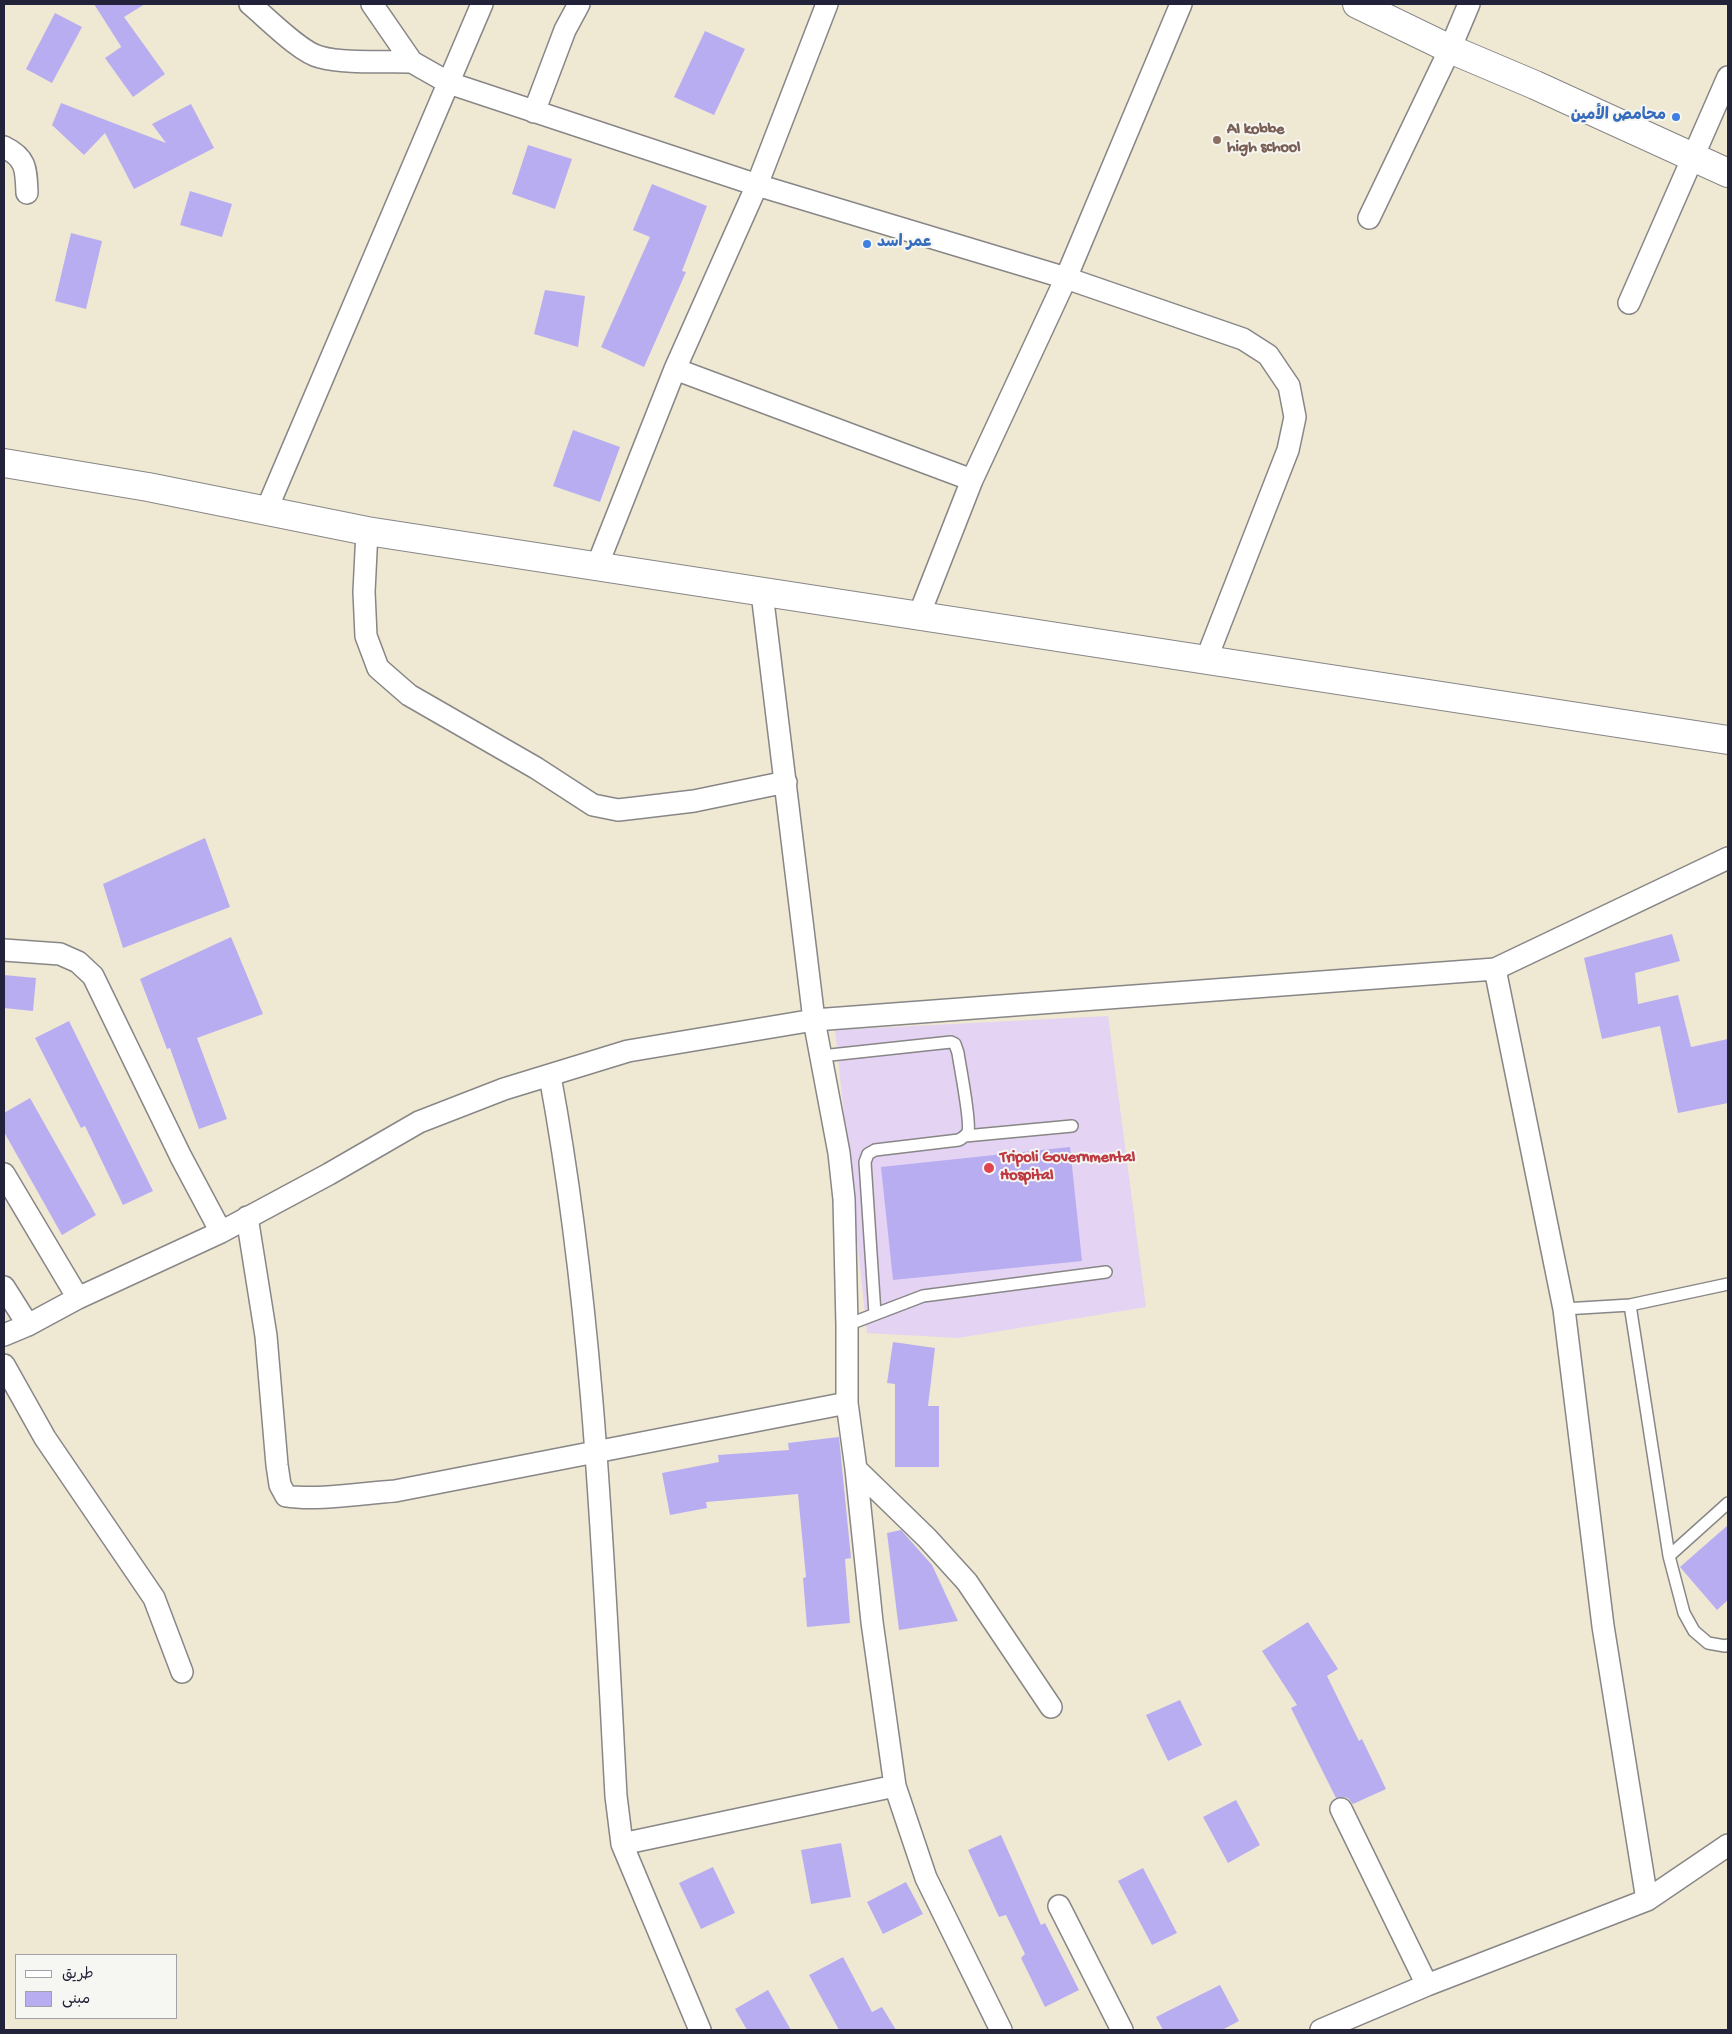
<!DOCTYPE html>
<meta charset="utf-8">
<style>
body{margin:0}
#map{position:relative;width:1732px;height:2034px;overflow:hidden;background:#efe9d3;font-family:"Gochi Hand","Playpen Sans Arabic",sans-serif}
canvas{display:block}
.frame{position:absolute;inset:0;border:5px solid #22223b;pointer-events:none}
.legend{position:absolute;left:15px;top:1954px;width:162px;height:65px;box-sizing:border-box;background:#f6f6f2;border:1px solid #a1a1a9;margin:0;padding:6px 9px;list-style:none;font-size:15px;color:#22223b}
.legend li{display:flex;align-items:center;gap:10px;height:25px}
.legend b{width:25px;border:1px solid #a1a1a9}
</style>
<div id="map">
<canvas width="1732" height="2034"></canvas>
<div class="frame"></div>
<ul class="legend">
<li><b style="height:6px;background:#fff"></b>طريق</li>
<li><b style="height:14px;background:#b9adf1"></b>مبنى</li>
</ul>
</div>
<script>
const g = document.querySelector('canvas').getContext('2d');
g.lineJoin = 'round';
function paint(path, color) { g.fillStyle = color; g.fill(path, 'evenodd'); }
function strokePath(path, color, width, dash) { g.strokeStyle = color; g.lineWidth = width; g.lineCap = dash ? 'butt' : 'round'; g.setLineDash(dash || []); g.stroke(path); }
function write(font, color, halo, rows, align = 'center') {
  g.font = font + ' "Gochi Hand","Playpen Sans Arabic",sans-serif'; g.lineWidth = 4; g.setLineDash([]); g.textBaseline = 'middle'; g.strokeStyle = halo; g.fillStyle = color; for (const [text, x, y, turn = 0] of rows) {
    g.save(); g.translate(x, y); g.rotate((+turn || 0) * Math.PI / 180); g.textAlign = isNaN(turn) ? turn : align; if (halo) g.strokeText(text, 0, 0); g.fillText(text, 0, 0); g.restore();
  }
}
const built = new Path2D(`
 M1108,1016L1146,1307L958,1338L867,1333L835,1030Z`);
const building = new Path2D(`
 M94,4H145L124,17L165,74L133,97L105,58L121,47L122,48Z
 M55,13L82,27L52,83L26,69Z
 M705,31L745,49L714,115L674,97Z
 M61,103L166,143L152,124L191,104L214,148L134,189L105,133L84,155L52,125Z
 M528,145L572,159L555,209L512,194Z
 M652,184L707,206L682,271L686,272L644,367L601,347L650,237L633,230Z
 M190,191L232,204L222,237L180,225Z
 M71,233L102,241L86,309L55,301Z
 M545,290L585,296L578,347L534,334Z
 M573,430L620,447L600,502L553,486Z
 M205,838L230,907L123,948L103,884Z
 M1672,934L1680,961L1635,973L1638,1004L1678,995L1691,1047L1728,1039V1103L1678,1113L1660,1026L1602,1039L1584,958Z
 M231,937L263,1014L197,1038L227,1119L199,1129L170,1048L167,1049L140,979Z
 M4,975L36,978L33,1011L4,1008Z
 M69,1021L153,1191L123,1205L85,1126L81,1128L35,1038Z
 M30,1098L96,1215L62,1235L4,1132V1113Z
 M1070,1147L1082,1261L893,1280L881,1167Z
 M893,1342L935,1348L928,1406H939V1467H895V1384L887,1383Z
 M839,1437L851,1558L845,1559L850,1623L807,1627L803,1578L806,1577L798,1494L706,1502L707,1508L670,1515L662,1473L719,1462L718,1455L789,1450L788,1443Z
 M1728,1525V1600L1717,1610L1680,1567Z
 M901,1530L932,1565L958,1621L899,1630L887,1533Z
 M1308,1622L1338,1669L1327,1676L1359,1741L1362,1739L1386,1789L1353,1804L1348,1798L1342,1797L1336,1798L1291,1708L1297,1705L1262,1651Z
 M1180,1700L1202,1745L1168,1761L1146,1715Z
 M1236,1800L1260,1845L1228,1863L1203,1817Z
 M1001,1835L1041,1925L1045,1923L1079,1990L1045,2007L1021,1958L1025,1954L1006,1915L999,1917L968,1850Z
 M841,1843L851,1897L811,1904L801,1850Z
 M713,1867L735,1913L701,1929L679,1883Z
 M1143,1868L1177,1933L1152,1945L1118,1881Z
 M906,1882L923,1914L883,1934L867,1902Z
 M843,1957L872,2012L882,2007L896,2030H839L809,1975Z
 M1220,1985L1239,2021L1222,2030H1163L1156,2017Z
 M768,1990L791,2030H747L735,2009Z`);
const service = new Path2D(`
 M821,1056L951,1042L955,1044L958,1053C960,1067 971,1121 968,1132C966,1136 962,1138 959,1140L875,1150L868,1154L865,1162L875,1314
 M965,1136L1072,1126
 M1630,1305L1669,1556L1684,1613L1694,1631L1708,1643L1725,1646L1728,1645
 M1564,1309L1630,1305L1728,1284
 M847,1325L923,1296L1106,1272
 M1669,1556L1728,1503`);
const minor = new Path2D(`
 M250,4C267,18 301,53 320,57C345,64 384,61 412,62
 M372,4L412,62L449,83L757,185L1066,278L1243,339L1268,355L1289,386L1295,417L1288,450L1206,660
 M534,112L565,30L579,4
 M4,147C27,158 26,170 27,193
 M1369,218L1450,49L1469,4
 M1629,303L1728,77
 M675,369L972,480
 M266,511L482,4
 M367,531L364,592L366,636L378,668L409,695L536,768L593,805L618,810L644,807L694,801L786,782
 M597,566L675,369L757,185L827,4
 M762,593L814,1020L839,1153L844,1199L847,1325V1403L856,1469L872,1622L895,1786L926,1878L1001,2030
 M919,615L972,480L1066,278L1181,4
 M4,950L60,954L78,962L93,976L181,1157L221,1232
 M1495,969L1564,1309L1603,1626L1647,1900
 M550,1076C594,1313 603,1556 616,1796L622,1844L700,2030
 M4,1174L78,1298
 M247,1217L266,1336L277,1465L280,1485L286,1496C317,1501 363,1493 395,1491L847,1403
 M4,1287L28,1325
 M4,1335L28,1325L78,1298L221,1232L329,1174L419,1122L504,1089L628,1051L814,1020L1495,969L1728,858
 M4,1365L45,1438L154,1598L182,1672
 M856,1469L927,1538L967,1582L1051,1707
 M1341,1809L1427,1985
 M622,1844L895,1786
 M1059,1906L1122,2030
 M1321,2030L1427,1985L1647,1900L1728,1845`);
const secondary = new Path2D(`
 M1357,4L1450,49L1535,85L1728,173
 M4,463L148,487L367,531L1728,740`);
const markers = [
 [1676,117,5,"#3f7fe0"],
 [1217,140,5,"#8d6e63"],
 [867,244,5,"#3f7fe0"],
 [989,1168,6,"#e0444e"]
];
const shopNames = [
 ["محامص الأمين",1666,117],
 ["عمر اسد",877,244,"left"]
];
const educationNames = [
 ["Al kobbe",1227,131],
 ["high school",1227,149]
];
const healthNames = [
 ["Tripoli Governmental",1000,1159],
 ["Hospital",1000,1177]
];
paint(built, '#e4d3f2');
paint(building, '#b9adf1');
strokePath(service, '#888687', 14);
strokePath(minor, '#888687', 24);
strokePath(secondary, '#888687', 30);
strokePath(service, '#fff', 11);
strokePath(minor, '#fff', 21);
strokePath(secondary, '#fff', 28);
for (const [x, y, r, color] of markers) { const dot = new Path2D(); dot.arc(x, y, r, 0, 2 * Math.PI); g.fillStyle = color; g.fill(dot); strokePath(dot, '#f6f6f2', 2); }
write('bold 16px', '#366cbe', '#f6f6f2', shopNames, 'right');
write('bold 16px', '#785e54', '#f6f6f2', educationNames, 'left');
write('bold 16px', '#be3a42', '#f6f6f2', healthNames, 'left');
</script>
